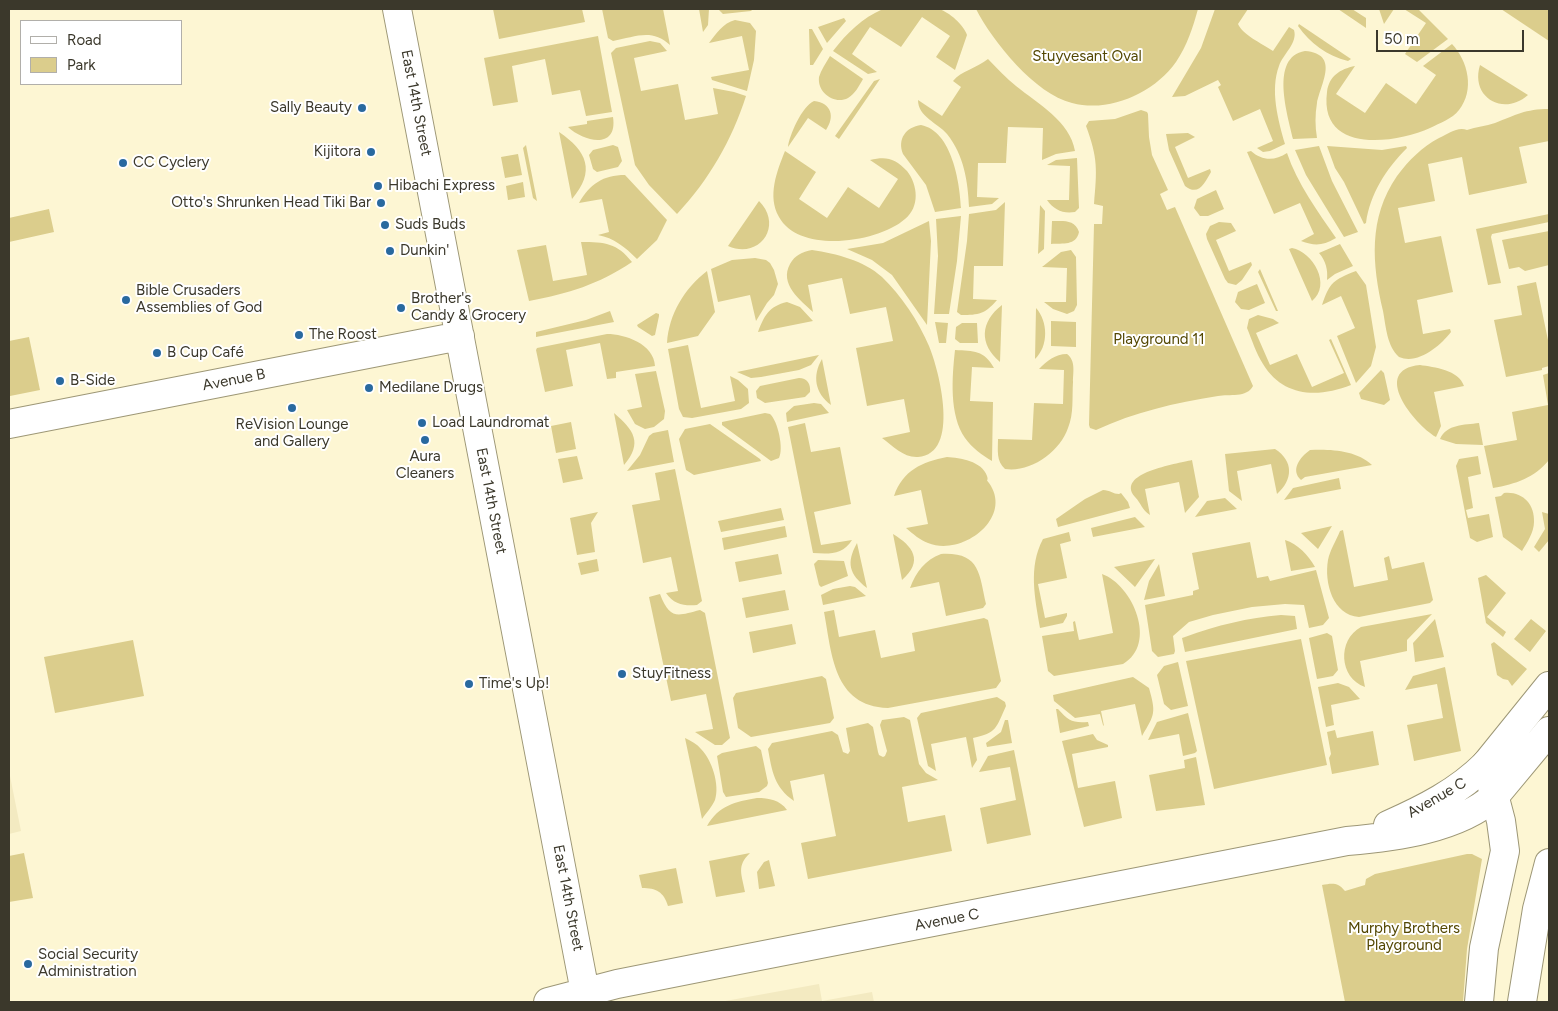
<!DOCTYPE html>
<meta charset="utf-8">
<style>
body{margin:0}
#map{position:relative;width:1558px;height:1011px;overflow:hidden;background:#fdf6d3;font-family:Figtree,sans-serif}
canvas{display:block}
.frame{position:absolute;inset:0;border:10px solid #3b382b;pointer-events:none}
.legend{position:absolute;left:20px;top:20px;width:162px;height:65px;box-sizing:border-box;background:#fff;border:1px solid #b1afaa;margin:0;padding:6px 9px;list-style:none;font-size:15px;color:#3b382b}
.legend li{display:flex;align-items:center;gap:10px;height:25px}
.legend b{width:25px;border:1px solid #b1afaa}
.scale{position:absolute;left:1376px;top:30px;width:148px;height:22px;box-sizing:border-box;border:2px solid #3b382b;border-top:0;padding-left:6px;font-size:15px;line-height:18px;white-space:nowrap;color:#3b382b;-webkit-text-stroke:4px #fff;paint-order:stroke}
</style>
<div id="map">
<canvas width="1558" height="1011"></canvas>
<div class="frame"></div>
<ul class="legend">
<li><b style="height:6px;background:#fff"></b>Road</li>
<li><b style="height:14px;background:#dbcd8c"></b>Park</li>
</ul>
<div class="scale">50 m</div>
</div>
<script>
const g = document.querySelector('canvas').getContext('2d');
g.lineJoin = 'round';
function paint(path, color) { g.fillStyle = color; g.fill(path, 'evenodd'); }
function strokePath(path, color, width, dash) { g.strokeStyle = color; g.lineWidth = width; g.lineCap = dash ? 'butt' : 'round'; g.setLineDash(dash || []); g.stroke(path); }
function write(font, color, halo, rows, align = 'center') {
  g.font = font + ' Figtree,sans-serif'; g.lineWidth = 4; g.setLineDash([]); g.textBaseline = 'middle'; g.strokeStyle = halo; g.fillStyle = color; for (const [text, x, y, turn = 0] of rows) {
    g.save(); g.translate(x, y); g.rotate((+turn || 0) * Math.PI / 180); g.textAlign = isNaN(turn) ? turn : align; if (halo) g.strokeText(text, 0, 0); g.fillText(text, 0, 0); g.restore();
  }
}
const built = new Path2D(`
 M9,771L21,831L9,834Z
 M819,984L822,1001L872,992L874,1002H720Z`);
const green = new Path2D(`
 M493,9H582L585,22L499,39Z
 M602,9H663L670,45C652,28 635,37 613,41L608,38Z
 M699,9H709L708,25L703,32Z
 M718,9H753L751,11L723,14Z
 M883,9C896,9 928,6 939,9C949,12 964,25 967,35L955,70L936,57L950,36L922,17L901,47L870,27L852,54L877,72L868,74L833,51C847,33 862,18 883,9Z
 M976,9H1198C1193,27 1187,46 1176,62C1154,93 1110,113 1072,103C1035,94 993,42 976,9Z
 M1215,9H1248L1238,24C1243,35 1261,43 1273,51L1289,27L1294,30C1298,43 1283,54 1279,66C1270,90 1278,120 1285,144L1270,151L1263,152L1257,148L1273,141L1260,109L1233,121L1218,87L1221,85L1218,80L1185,96L1172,97L1201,48Z
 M1338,9H1352L1366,18V28Z
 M1379,9H1394L1384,24Z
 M1404,9H1418L1448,39L1417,62L1405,54L1426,23Z
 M1501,9H1549V41Z
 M844,18L846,21L827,43L818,27Z
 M735,20L750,23L756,31L754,60L747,91L712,80L711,77L749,70L742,36L709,43C716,34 723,23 735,20Z
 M1299,24L1351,59L1348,61C1327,56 1310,43 1298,26Z
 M809,29H812L823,49L813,65H810Z
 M598,36L612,112L586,116L580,90L552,95L545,59L512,66L518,102L493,106L484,58Z
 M650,41L660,43L667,51L634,58L641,91L678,84L685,120L718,114L713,88L734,92L746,96C732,140 709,180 677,214L649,185L635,165L611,53L616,48Z
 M1452,44C1468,61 1475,90 1459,110C1452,119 1440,123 1430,128C1394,144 1319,154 1327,92C1329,76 1340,69 1355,66L1336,94L1365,113L1386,83L1416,104L1436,75L1423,66Z
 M1305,51C1340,54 1321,83 1317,103C1315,115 1315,126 1317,138L1293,139C1288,116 1269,57 1305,51Z
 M830,56L863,79C859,86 855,94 848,98C835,105 817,93 819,77C821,70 826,63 830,56Z
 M988,59C997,68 1006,78 1016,86C1038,104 1070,121 1075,151L1056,154L1042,160L1043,128L1008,127L1006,163H978L977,197L999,198L992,204L969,207C968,182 964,155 947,134C938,123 918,117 918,100L942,116L961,87L953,81C961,71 977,68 988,59Z
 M1480,65L1528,95C1503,117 1470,97 1480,65Z
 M880,79L839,139L835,136L874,81Z
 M814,101C832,103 835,117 826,130L808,118L788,147C789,136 802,106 814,101Z
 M1549,109V141L1519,147L1527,183L1469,195L1462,157L1428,164L1435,201L1398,208L1405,243L1441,236L1453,292L1417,300L1423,334L1450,329L1451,332C1440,346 1418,365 1399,357C1387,346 1386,327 1383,311C1372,264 1368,218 1397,176C1409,160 1422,147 1439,138C1448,134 1458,126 1467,130C1476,127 1486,126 1495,123C1516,115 1525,109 1549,109Z
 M1141,110L1147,112L1148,114L1149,137L1152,155L1168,190L1160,194L1167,210L1175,207L1253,386C1247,398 1229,394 1218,396C1174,403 1135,412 1096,430L1090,428L1089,425L1094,224H1102L1103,206L1094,204C1097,170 1098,158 1086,126L1089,121L1115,119Z
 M613,117C618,150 584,142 568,127L587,124V121Z
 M921,125C952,131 960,183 961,208L935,212L926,185L903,154C897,139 906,127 921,125Z
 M559,132C587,151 596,171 572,199Z
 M1188,133L1195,137L1175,147L1188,178L1210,169L1211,172C1205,182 1199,197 1185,186L1169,150L1166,134Z
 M526,145L537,201L533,198L523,148Z
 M613,145L618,147L622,161L618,167L597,172L593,169L589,155L593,150Z
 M1319,146L1332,181L1358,232L1344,237L1306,175L1295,150Z
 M1327,146L1382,150L1406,146L1407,148C1386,169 1370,194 1366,223L1364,224L1344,182L1335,168Z
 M785,151L816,172L799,199L827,218L848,187L879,208L898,179L870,160C886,156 895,158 907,171C918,185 920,207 905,219C878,243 799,254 779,217C767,196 777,171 785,151Z
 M1251,151C1262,161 1275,161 1287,153C1297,183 1318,212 1336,238C1322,246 1315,246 1301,241L1314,234L1300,203L1274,214L1247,152Z
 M518,154L522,175L505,178L501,157Z
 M1077,158L1079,208L1075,212C1063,214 1054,210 1047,200H1069L1070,166L1047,165L1056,160Z
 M625,175L667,220L657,240L637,259C625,247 614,238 598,235L609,232L602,199L579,203C590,184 603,175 625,175Z
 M523,182L525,197L508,200L506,186Z
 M1216,190L1224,209L1208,216H1200L1194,208L1197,199Z
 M759,201C784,226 759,260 728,246Z
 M1005,202L1003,266H974L973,299L997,300C985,314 979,315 961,315L957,312L967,241L969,214L996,210Z
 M1040,205L1045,211L1044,249L1038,254Z
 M49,209L54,232L9,242V218Z
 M1549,214V222L1492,234L1491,237L1501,283L1488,285L1476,229Z
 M961,216L957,261L949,314H934L938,256L936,219Z
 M929,221L931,241L927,325L892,275L872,260L847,249L883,243Z
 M1052,221C1063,221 1075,219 1079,232C1076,246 1063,243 1051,244Z
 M1219,222L1231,223L1236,231L1216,240L1229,271L1251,262L1252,265L1242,280L1236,285L1228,283L1225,279L1207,239L1206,234L1210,226Z
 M1549,231V265L1525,271L1519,267L1509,269L1502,240Z
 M581,242C605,242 617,243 632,262C597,285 570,293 529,301L517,250L546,245L553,281L587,275Z
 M1340,244L1353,266L1335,274L1327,280C1328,270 1326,261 1319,253Z
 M1292,248C1313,252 1332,285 1312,301L1289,249Z
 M812,250C837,254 863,260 882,277C901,295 919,322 929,346C939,370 961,454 918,457C904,458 893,446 882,438L910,432L904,399L867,406L856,348L893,341L886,307L850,314L842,278L808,285L813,312C800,300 779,284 790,264C795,255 802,252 812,250Z
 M1071,250L1076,257L1077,305L1074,311L1067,314L1053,309L1044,302H1066L1067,268L1042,267L1061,252Z
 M755,258L766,260L770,263L774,270L778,284L774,295L767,303L756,321L750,295L718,302L711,269L732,260Z
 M1260,269L1278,311H1276L1258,272Z
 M707,271L715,312L698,336L667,343C669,314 684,289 707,271Z
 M1356,271L1366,285L1376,347L1371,366L1356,383L1337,336L1355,328L1341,296L1322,305C1330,282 1333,280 1356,271Z
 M1536,282L1549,345V366L1542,368V370L1506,377L1494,320L1522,315L1517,286Z
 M1257,284L1265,303L1249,310L1241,309L1235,302L1238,292Z
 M787,302L800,307L813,321L758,332C764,316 769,306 787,302Z
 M1002,305L1000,362C979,344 980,322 1002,305Z
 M1036,308C1048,321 1049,346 1035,359Z
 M610,311L614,322L536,337V332L586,320Z
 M656,313L659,314V316L655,335L652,336L638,327L637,325Z
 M1258,315L1273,319L1279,323L1256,333L1270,365L1297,354L1312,387L1344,373L1329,340L1331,339L1351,385C1318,398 1283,397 1263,364C1256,353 1252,340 1247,328L1249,319Z
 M1051,321L1076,322V347L1051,346Z
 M935,322L948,323L946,343H939Z
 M962,323H977L978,343H960L955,339L956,327Z
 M607,334C625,334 654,344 655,366L616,372V378L607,379L600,343L566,350L573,386L545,392L536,350L537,348Z
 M29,337L40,390L10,396L9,341Z
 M688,345L701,408L735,401L730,376L738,380L748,389L749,403L741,409L692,418L683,417L679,409L668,349Z
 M955,350C974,351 984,350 994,368L972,367L970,401L993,402L992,461C982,455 972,448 965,438C949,415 952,377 955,350Z
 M1067,354C1076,361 1073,372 1073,382C1072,397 1074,414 1068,428C1060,452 1030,473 1005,469C996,461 998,450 998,439L1032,440L1034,403L1063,404L1064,370L1039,369C1047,361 1055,354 1067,354Z
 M819,355L811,365L799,370L761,377L751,378L737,372Z
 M822,359L831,405C815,393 812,376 822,359Z
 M1420,365C1434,367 1459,370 1464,386L1434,392L1441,426L1436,437C1414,424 1370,370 1420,365Z
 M1381,370L1384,373L1390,400L1384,405L1361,399L1359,393Z
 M656,371L665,411L664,419L654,427L645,429L635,424L627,410L642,407L635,374Z
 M1549,373V460C1534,478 1516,484 1493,488L1484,446L1517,440L1512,412L1548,405L1543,375Z
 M799,378C807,378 811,384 810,392L805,397L765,403L757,398L756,391L760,386Z
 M814,403L821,404L829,413L787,422L786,413L794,406Z
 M614,413C634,430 643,443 624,465Z
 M765,413L770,414C778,421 784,449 779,458L771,461L722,425V422Z
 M571,422L576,449L556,453L551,426Z
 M805,423L811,452L840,447L851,504L814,512L821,545L852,540C843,555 829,554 813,553L788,427Z
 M1479,423L1483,445L1456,444L1440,439C1447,424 1464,425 1479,423Z
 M710,424L760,459L761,461L694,475L686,470L679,439L685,429Z
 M668,430L674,462L627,471L640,455L649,436L653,433Z
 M1275,449C1294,461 1293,480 1277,494L1271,464L1237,471L1242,501L1229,491L1225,454Z
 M1310,450C1330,449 1356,450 1372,465L1305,477L1301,480C1290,470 1300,457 1310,450Z
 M577,456L583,479L563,483L558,459Z
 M1478,456L1481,474L1468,477L1473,508L1466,510L1468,518L1489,514L1493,537L1477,542L1470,538L1456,466L1459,459Z
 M947,457C960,458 982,461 987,476C989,482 985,478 989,483C1014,518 962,557 928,543C920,540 913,534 906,528L928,524L921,490L894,496C903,470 922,462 947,457Z
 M1192,460L1199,497L1185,513L1179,482L1145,489L1150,515C1142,510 1141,503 1135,497C1115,473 1176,464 1192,460Z
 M675,469L702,601L697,605C685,606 674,605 666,593L678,591L671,557L643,563L632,505L660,500L655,473Z
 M1339,478L1341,489L1284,500L1293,488Z
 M1103,490C1110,490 1113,494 1119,494L1121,493L1128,502L1130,508L1058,527L1056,519L1085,499Z
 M1504,493C1522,491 1535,504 1534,522C1534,532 1527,543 1522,551L1503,537L1495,497L1501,496Z
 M1225,498L1237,509L1195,517L1207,501Z
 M781,508L784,520L721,532L718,521Z
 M598,512L591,523L595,552L577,555L570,518Z
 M1542,512L1549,514V540L1539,552L1534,547L1545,529Z
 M1135,517L1145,527L1093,537L1091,528Z
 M785,526L787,537L724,550L722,538Z
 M1332,526L1318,549L1301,533Z
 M1343,530L1354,587L1388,580L1384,558L1389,556L1392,569L1424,562L1433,600L1430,603L1359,617C1333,615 1324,583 1328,560C1330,550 1336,541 1340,531Z
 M1069,532L1071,541L1060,544L1067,578L1038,584L1045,618L1067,613V616L1063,623L1040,628C1035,598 1028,567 1043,539Z
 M893,534C913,546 924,561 902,580Z
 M1285,540C1298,544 1308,555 1315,567L1291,571Z
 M1250,542L1257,578L1268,576L1270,581L1316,570L1329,618L1323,625L1309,628L1304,605L1285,604L1252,607L1213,615L1189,622L1173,636L1175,651L1174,654L1158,657L1152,651L1145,605L1193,595V591L1199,589L1192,553Z
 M857,543L867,588C849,574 846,563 857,543Z
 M778,554L782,574L739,582L735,562Z
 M941,554C980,552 979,573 986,604L983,608L946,616L939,582L910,588C916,572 925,560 941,554Z
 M597,559L599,571L581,575L578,563Z
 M1155,559L1135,587L1114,567Z
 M818,560L844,561L848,576L821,587L819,585L814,564Z
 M1159,564L1165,596L1144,600L1149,581Z
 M1102,574C1133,585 1158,644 1123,664L1054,676L1048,671L1042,636L1074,631L1073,622L1075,621L1079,640L1113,633Z
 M1486,575L1506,593L1487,617L1506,632L1503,637L1486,623L1478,578Z
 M850,586L855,587L866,596L823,605L821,595L833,589Z
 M785,590L789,610L746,618L742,598Z
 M660,594C670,620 677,616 700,610L705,613L730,738L722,745H715L695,732L713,729L706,694L671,701L649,597Z
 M834,610L839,637L875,630L881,658L915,651L912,633L984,618L988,620L1001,681L996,688L888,708C833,706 832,654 824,612Z
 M1432,614L1407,640V651L1360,661L1365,687C1339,678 1337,640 1361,627Z
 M1281,615L1295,616L1297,629L1185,652L1182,638L1185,637C1217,625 1248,618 1281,615Z
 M1435,619L1444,657L1415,662L1413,643Z
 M1531,619L1546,631L1530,652L1514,639Z
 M792,624L796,644L753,653L749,632Z
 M1327,633L1332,636L1338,670L1333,676L1317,679L1309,638Z
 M1301,639L1327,765L1214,789L1186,661Z
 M133,640L144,696L55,713L44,657Z
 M1494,642L1527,669L1512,686L1508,680L1503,679L1497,675L1491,644Z
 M1178,662L1188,706L1171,710L1164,704L1157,675L1164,666Z
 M1445,667L1461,751L1414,761L1407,725L1443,718L1437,684L1405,690L1413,676Z
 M822,676L826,679L834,718L830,723L751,737L738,728L733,698L736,693Z
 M1133,677L1149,688C1156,713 1155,714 1142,736L1135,704L1101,711L1104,726L1103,725L1100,714L1075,718L1054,701L1053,695Z
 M1338,683L1349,687L1360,699L1331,705L1334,725L1326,727L1318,687Z
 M997,697L1005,702L1006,706C996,728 997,733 973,738L977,760L972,768L966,737L931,744L936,771L928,766L917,718L921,713Z
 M1056,709H1058C1069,721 1072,723 1088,722L1089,726L1060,733Z
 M1188,713L1197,751L1195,753L1183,756L1179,734L1148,740L1157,722Z
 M904,717L910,720L919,764L926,773L938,780L902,787L908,822L945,815L952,851L808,879L801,843L836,836L824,774L790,781L794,801C774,787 772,771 768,749L772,743L832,731L838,735L843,752L848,754L850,751L846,728L868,723L873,727L878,752L879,755L883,757L885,756L887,751L880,725L882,720Z
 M1005,720H1008L1012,743L987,747L986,743L1001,732Z
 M1335,730L1337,738L1373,731L1379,765L1332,774L1329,758L1331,754L1327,732Z
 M1093,734L1097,740L1108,745V747L1072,754L1078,788L1115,781L1122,818L1084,827L1062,741Z
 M685,738C691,741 697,744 701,749C712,760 720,785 715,800C712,807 706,813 702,819Z
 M756,746L761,750L768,783L767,786L759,792L726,797L723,792L717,756L722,753Z
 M1014,750L1031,835L987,844L980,808L1016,800L1010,767L979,772L988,756Z
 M1196,757L1205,805L1156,811L1149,775L1185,768L1184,760Z
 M757,798C769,798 780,800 787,810L707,826C719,805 735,802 757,798Z
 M24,853L33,898L9,902V856Z
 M750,853C736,866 742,875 745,892L716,897L709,861Z
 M1467,854H1472L1482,859L1467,949L1463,1002H1345L1322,885C1332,883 1338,882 1345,891L1365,885L1366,879L1375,874Z
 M769,860L775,886L759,889L757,872L764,862Z
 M676,868L683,903L668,906C664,892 656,888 642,888L639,875Z`);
const secondary = new Path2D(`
 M397,9L585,992
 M9,424L460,336
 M1388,825C1424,809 1458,792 1486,764
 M548,1002L617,984L718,964L1347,841C1395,837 1458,829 1495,796`);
const primary = new Path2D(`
 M1486,764L1549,686
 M1495,796L1549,731`);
const highway = new Path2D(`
 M1479,1002L1484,948L1505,851L1501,821L1486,764
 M1522,1002L1537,909L1549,863`);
const markers = [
 [362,108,5,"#29699f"],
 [371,152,5,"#29699f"],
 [123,163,5,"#29699f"],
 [378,186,5,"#29699f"],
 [381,203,5,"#29699f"],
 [385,225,5,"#29699f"],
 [390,251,5,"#29699f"],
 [126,300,5,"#29699f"],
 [401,308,5,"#29699f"],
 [299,335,5,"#29699f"],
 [157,353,5,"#29699f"],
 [60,381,5,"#29699f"],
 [369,388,5,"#29699f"],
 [292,408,5,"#29699f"],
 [422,423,5,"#29699f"],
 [425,440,5,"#29699f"],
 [622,674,5,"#29699f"],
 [469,684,5,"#29699f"],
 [28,964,5,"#29699f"]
];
const parkNames = [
 ["Stuyvesant Oval",1087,57],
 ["Playground 11",1159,340],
 ["Murphy Brothers",1404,929],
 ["Playground",1404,946]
];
const streetNames = [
 ["East 14th Street",416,103,79],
 ["Avenue B",234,380,-11],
 ["East 14th Street",491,501,79],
 ["Avenue C",1437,798,-30],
 ["East 14th Street",568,898,79],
 ["Avenue C",947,920,-11]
];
const poiNames = [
 ["Sally Beauty",352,108,"right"],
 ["Kijitora",361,152,"right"],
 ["CC Cyclery",133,163],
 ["Hibachi Express",388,186],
 ["Otto's Shrunken Head Tiki Bar",371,203,"right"],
 ["Suds Buds",395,225],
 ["Dunkin'",400,251],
 ["Bible Crusaders",136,291],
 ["Assemblies of God",136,308],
 ["Brother's",411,299],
 ["Candy & Grocery",411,316],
 ["The Roost",309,335],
 ["B Cup Café",167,353],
 ["B-Side",70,381],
 ["Medilane Drugs",379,388],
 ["Load Laundromat",432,423],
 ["ReVision Lounge",292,425,"center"],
 ["and Gallery",292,442,"center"],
 ["Aura",425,457,"center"],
 ["Cleaners",425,474,"center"],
 ["StuyFitness",632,674],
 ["Time's Up!",479,684],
 ["Social Security",38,955],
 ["Administration",38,972]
];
paint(built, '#f3eac1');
paint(green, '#dbcd8c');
strokePath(secondary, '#9d9776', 30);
strokePath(primary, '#9d9776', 30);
strokePath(highway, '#9d9776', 30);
strokePath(secondary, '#fff', 28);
strokePath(primary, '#fff', 28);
strokePath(highway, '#fff', 28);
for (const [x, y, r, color] of markers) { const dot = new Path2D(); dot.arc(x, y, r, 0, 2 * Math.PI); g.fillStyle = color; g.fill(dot); strokePath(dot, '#fff', 2); }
write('15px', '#534702', '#fff', parkNames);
write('15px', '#3b382b', '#fff', streetNames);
write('15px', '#3b382b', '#fff', poiNames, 'left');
</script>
